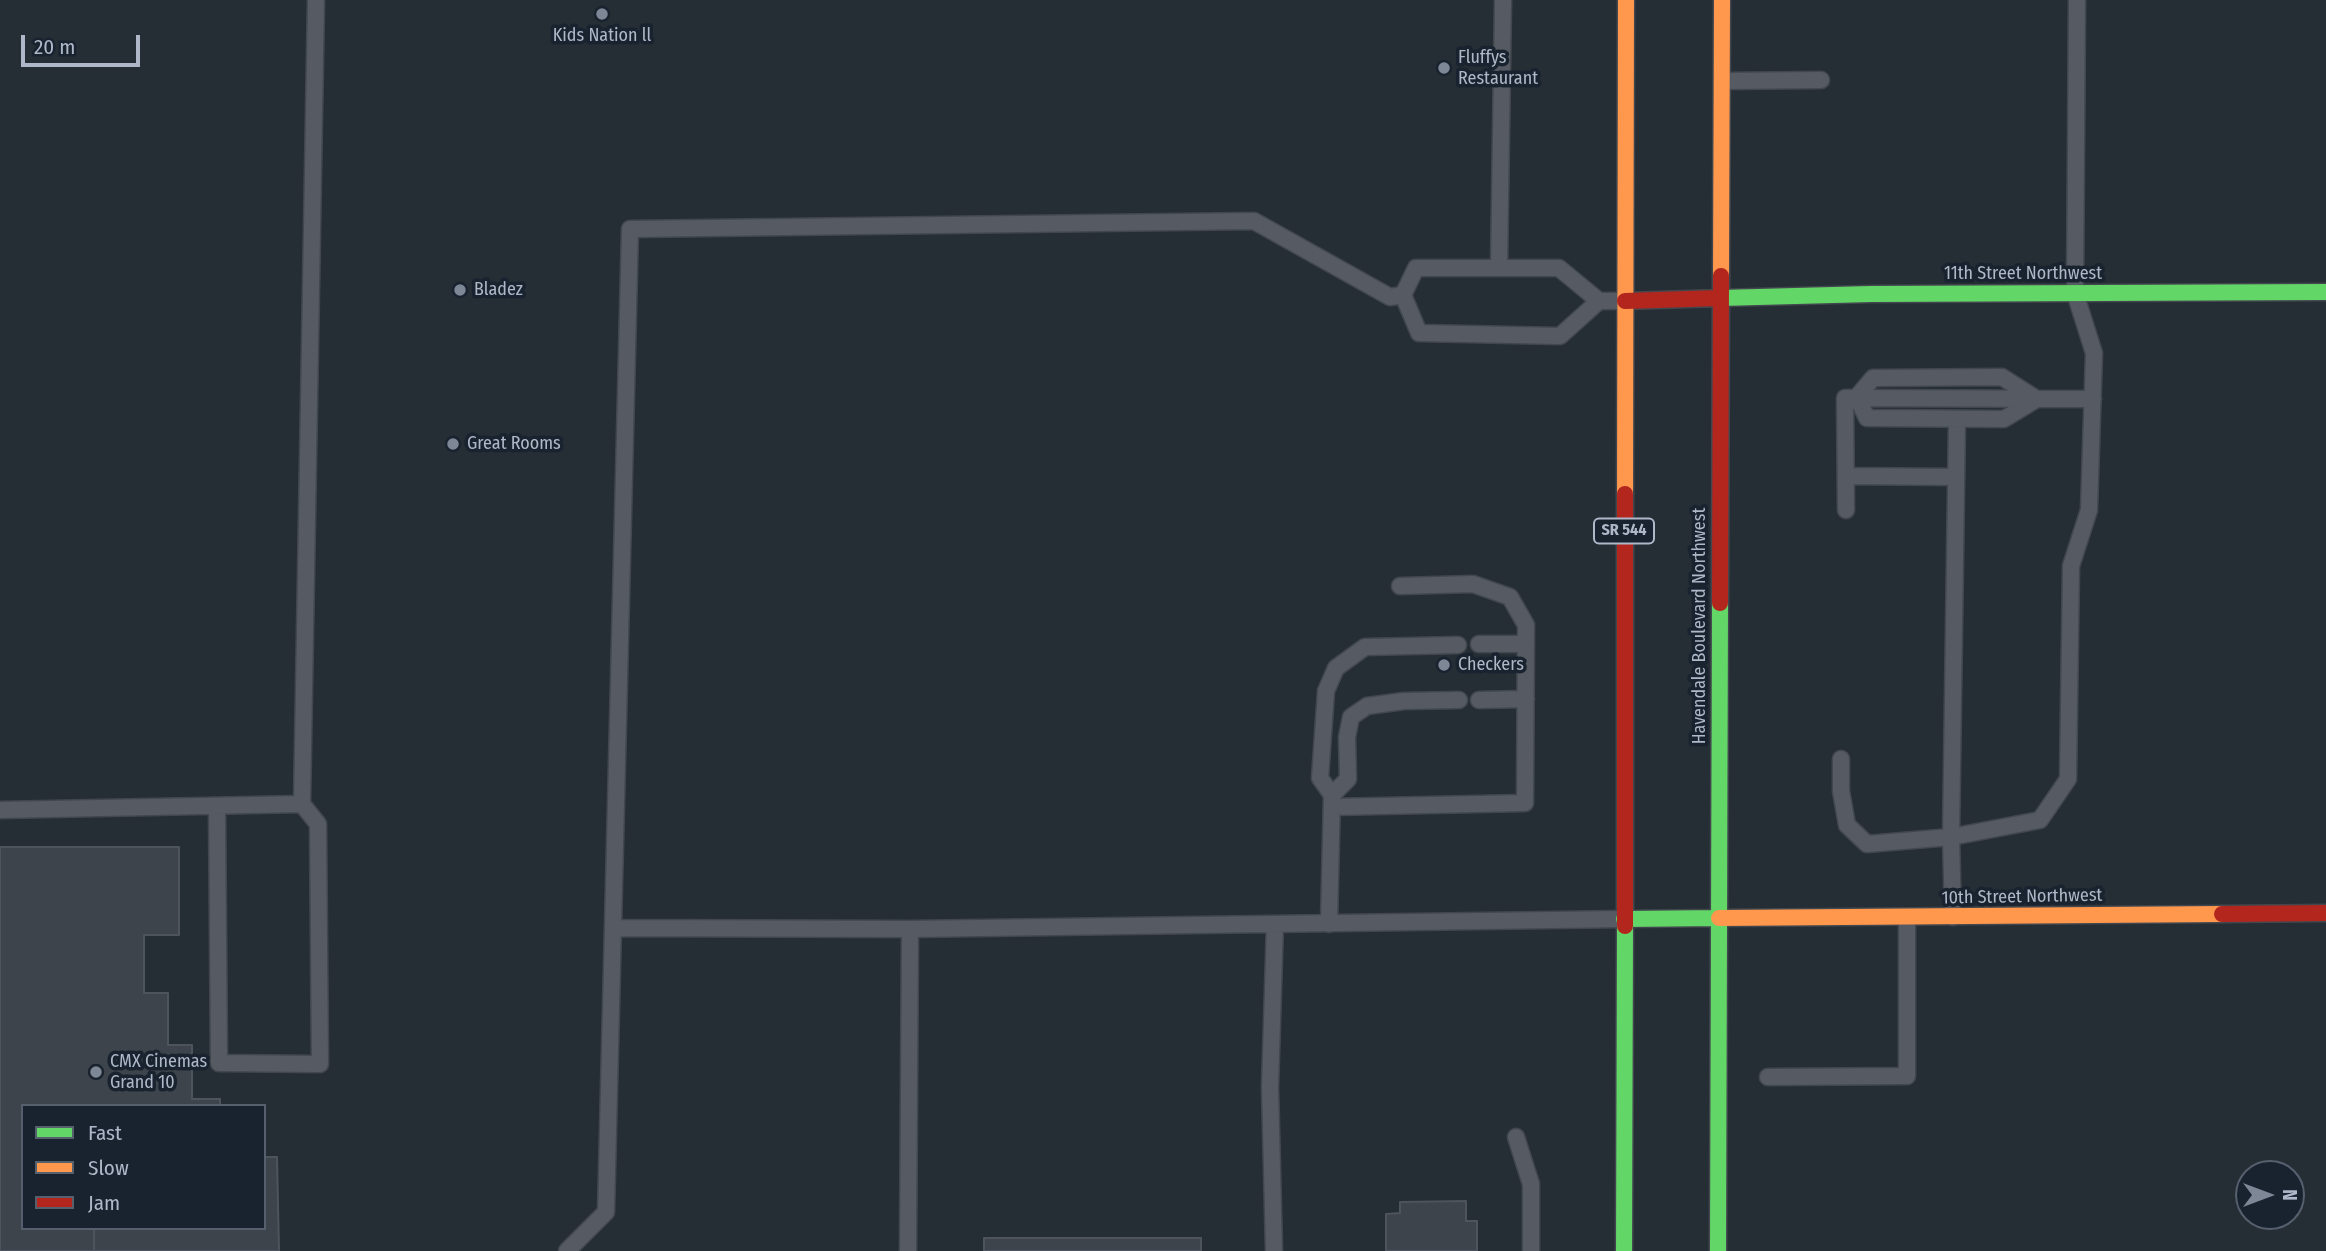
<!DOCTYPE html>
<style>
body{margin:0}
#map{position:relative;width:2326px;height:1251px;overflow:hidden;background:#252d35;font-family:"Fira Sans Condensed",sans-serif}
canvas{display:block}
.legend{position:absolute;left:21px;top:1104px;width:245px;height:126px;box-sizing:border-box;background:#192330;border:2px solid #555f6d;margin:0;padding:9px 12px;list-style:none;font-size:21px;color:#aeb8c8}
.legend li{display:flex;align-items:center;gap:14px;height:35px}
.legend b{width:35px;border:2px solid #555f6d}
.north{position:absolute;left:2235px;top:1160px;width:70px;height:70px;box-sizing:border-box;background:#192330;border:2px solid #555f6d;border-radius:50%;rotate:90deg;font-size:19px;font-weight:700;line-height:28px;text-align:center;color:#aeb8c8}
.north::after{content:'';display:block;margin:auto;width:24px;height:32px;background:#7e8795;clip-path:polygon(50% 0,100% 100%,50% 72%,0 100%)}
.scale{position:absolute;left:21px;top:35px;width:119px;height:32px;box-sizing:border-box;border:4px solid #aeb8c8;border-top:0;padding-left:9px;font-size:21px;line-height:24px;white-space:nowrap;color:#aeb8c8;-webkit-text-stroke:5px #192330;paint-order:stroke}
</style>
<div id="map">
<canvas width="2326" height="1251"></canvas>
<ul class="legend">
<li><b style="height:9px;background:#63d668"></b>Fast</li>
<li><b style="height:9px;background:#ff974d"></b>Slow</li>
<li><b style="height:9px;background:#b3261e"></b>Jam</li>
</ul>
<div class="north">N</div>
<div class="scale">20 m</div>
</div>
<script>
const g = document.querySelector('canvas').getContext('2d');
g.lineJoin = 'round';
function paint(path, color) { g.fillStyle = color; g.fill(path, 'evenodd'); }
function strokePath(path, color, width, dash) { g.strokeStyle = color; g.lineWidth = width; g.lineCap = dash ? 'butt' : 'round'; g.setLineDash(dash || []); g.stroke(path); }
function write(font, color, halo, rows, align = 'center') {
  g.font = font + ' "Fira Sans Condensed",sans-serif'; g.lineWidth = 7; g.setLineDash([]); g.textBaseline = 'middle'; g.strokeStyle = halo; g.fillStyle = color; for (const [text, x, y, turn = 0] of rows) {
    g.save(); g.translate(x, y); g.rotate((+turn || 0) * Math.PI / 180); g.textAlign = isNaN(turn) ? turn : align; if (halo) g.strokeText(text, 0, 0); g.fillText(text, 0, 0); g.restore();
  }
}
const building = new Path2D(`
 M0,847H179V935H144V993H168V1045H192V1099H220V1106H23V1228H94V1251H0Z
 M264,1157H277L279,1251H94V1228H264Z
 M1466,1201V1221H1477V1251H1386V1214L1400,1213V1202Z
 M984,1238H1201V1251H984Z`);
const lane = new Path2D(`
 M1722,81L1821,80
 M1499,268L1503,0
 M1599,301L1560,336L1419,333L1403,295L1416,268H1559L1599,301H1625
 M1857,397L1867,418L2004,419L2037,399
 M1857,397L1873,378L2002,377L2035,398
 M1847,476L1955,477
 M1846,510L1845,398L2093,399
 M1479,644H1526
 M1479,700L1526,699
 M1841,759V791L1847,825L1867,844L1951,837L2040,820L2068,779L2071,566L2089,510L2094,353L2075,293L2077,0
 M1332,795L1348,779L1347,737L1351,717L1367,706L1404,701L1459,700
 M217,806L219,1063L320,1064L318,824L302,804
 M1332,807L1525,803L1526,625L1510,597L1473,584L1400,586
 M0,810L302,804L316,0
 M1953,917L1951,837L1957,419
 M1329,924L1332,795L1320,778L1326,691L1336,668L1365,647L1458,645
 M613,928L910,929
 M1768,1077L1907,1076V917
 M1516,1137L1531,1184V1251
 M567,1251L606,1212L630,229L1254,221L1390,297L1403,295
 M908,1251L910,929L1624,919
 M1274,1251L1270,1087L1275,924`);
const fast = new Path2D(`
 M1720,298L1871,294L2326,292
 M1624,919L1719,918
 M1624,1251L1625,926
 M1718,1251L1720,603`);
const slow = new Path2D(`
 M1721,276L1722,0
 M1625,494L1626,0
 M1719,918L2222,914`);
const jam = new Path2D(`
 M1625,301L1720,298
 M1720,603L1721,276
 M2222,914L2326,913
 M1625,926V494`);
const markers = [
 [602,14,7,"#7e8795"],
 [1444,68,7,"#7e8795"],
 [460,290,7,"#7e8795"],
 [453,444,7,"#7e8795"],
 [1444,665,7,"#7e8795"],
 [96,1072,7,"#7e8795"]
];
const shields = [
 [1624,531,60]
];
const shieldNames = [
 ["SR 544",1624,531]
];
const poiNames = [
 ["Kids Nation ll",602,36,"center"],
 ["Fluffys",1458,58],
 ["Restaurant",1458,79],
 ["Bladez",474,290],
 ["Great Rooms",467,444],
 ["Checkers",1458,665],
 ["CMX Cinemas",110,1062],
 ["Grand 10",110,1083]
];
const streetNames = [
 ["11th Street Northwest",2023,274],
 ["Havendale Boulevard Northwest",1700,626,-90],
 ["10th Street Northwest",2022,897,-1]
];
paint(building, '#3d444b');
strokePath(building, '#4d545e', 2);
strokePath(lane, '#42474d', 19);
strokePath(fast, '#42474d', 19);
strokePath(slow, '#42474d', 19);
strokePath(jam, '#42474d', 19);
strokePath(lane, '#565b63', 16);
strokePath(fast, '#63d668', 16);
strokePath(slow, '#ff974d', 16);
strokePath(jam, '#b3261e', 16);
for (const [x, y, r, color] of markers) { const dot = new Path2D(); dot.arc(x, y, r, 0, 2 * Math.PI); g.fillStyle = color; g.fill(dot); strokePath(dot, '#192330', 2.5); }
for (const [x, y, w] of shields) { const box = new Path2D(); box.roundRect(x - w / 2, y - 12.5, w, 25, 5); g.fillStyle = '#192330'; g.fill(box); strokePath(box, '#aeb8c8', 2); }
write('bold 16px', '#aeb8c8', null, shieldNames);
write('18px', '#aeb8c8', '#192330', poiNames, 'left');
write('18px', '#aeb8c8', '#192330', streetNames);
</script>
